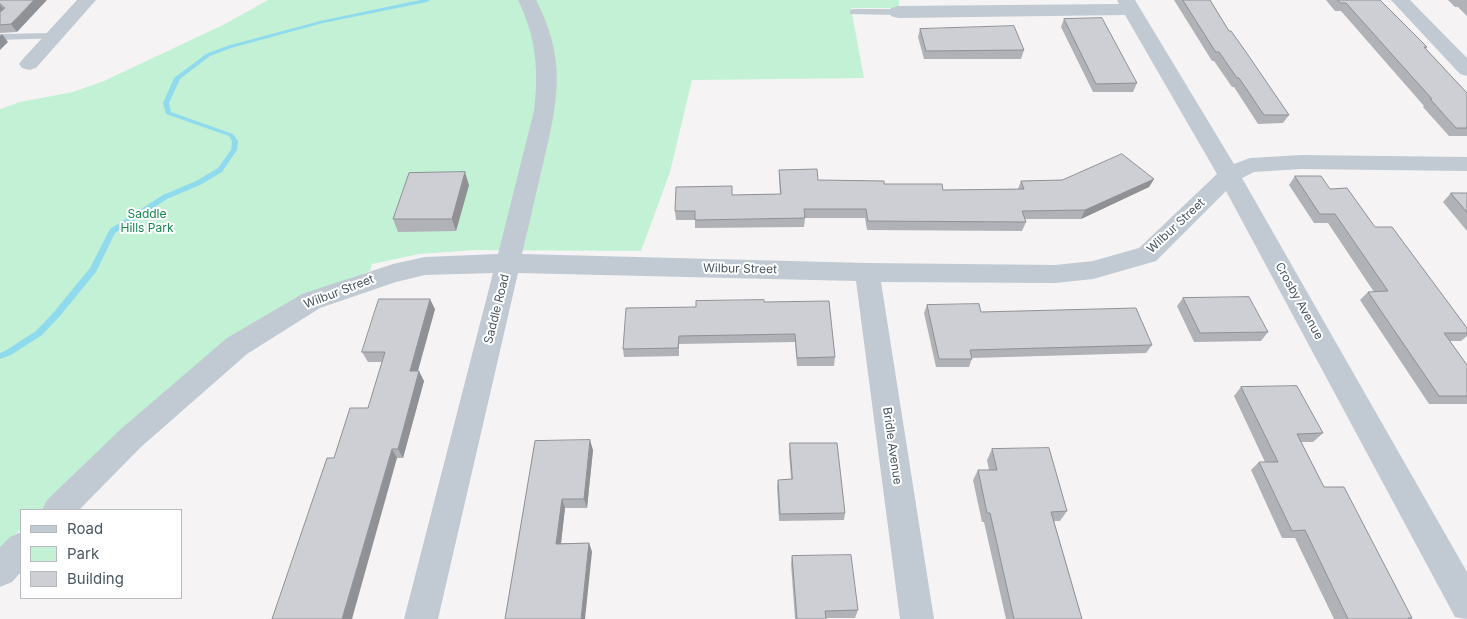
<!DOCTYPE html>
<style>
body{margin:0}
#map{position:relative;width:1467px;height:619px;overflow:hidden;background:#f5f3f3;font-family:Inter,sans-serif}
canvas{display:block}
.legend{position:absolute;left:20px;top:509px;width:162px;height:90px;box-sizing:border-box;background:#fff;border:1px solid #b7bbc0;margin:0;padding:6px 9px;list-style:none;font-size:15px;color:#4a5661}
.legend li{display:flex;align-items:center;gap:10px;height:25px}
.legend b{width:25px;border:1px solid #b7bbc0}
</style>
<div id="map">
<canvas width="1467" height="619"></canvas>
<ul class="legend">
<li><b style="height:6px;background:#c1cad2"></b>Road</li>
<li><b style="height:14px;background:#c3f1d5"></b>Park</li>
<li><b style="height:14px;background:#cdcfd5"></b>Building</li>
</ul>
</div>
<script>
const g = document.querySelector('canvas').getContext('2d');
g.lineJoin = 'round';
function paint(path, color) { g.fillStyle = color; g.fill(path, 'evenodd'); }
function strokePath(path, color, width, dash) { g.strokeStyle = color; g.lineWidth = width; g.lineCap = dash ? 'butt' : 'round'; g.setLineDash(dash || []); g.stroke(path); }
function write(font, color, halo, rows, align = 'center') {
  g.font = font + ' Inter,sans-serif'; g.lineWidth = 4; g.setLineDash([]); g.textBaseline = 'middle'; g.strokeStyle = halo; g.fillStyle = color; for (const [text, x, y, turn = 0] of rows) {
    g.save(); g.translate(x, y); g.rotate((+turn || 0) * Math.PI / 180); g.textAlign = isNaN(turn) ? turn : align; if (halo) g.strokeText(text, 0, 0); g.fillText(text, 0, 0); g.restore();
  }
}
const green = new Path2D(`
 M268,0H899V8H851L864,78L692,80L670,172L641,251L474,250L419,254L372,264L370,271L322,289L125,431L41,510H21V529L0,549V109L20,102L73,92L104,81L225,24Z`);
const stream = new Path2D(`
 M420,0H430L427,2L323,23L231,48L210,56L180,79L169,103L171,112L233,134L238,141L237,150L222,172L200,185L167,199L115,233L96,272L60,316L42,335L11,355L0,359V353L5,351L36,331L54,312L90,268L110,229L163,195L196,181L218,168L231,150L232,141L229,136L166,114L163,103L174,78L206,54L227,46L320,21Z`);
const service = new Path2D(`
 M853,9H898L903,12L898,15L850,14V10Z
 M54,33L58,34V38L0,40V34Z`);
const minor = new Path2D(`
 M77,0H96L36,68L29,70L22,68L19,64L22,60Z
 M518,0H536C567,59 558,102 543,164C536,194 529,224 522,254L867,263L1055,265L1093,261L1139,248L1217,174L1125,15L898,18L891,16L889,12L891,8L898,6L1119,4L1117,0H1135L1234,164L1250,158L1301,155L1467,157V171L1301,169L1254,172L1242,178L1467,572V619L1455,617L1226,191L1156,261L1093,279L1055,283L881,282L934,619H900L856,281L518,273L438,619H404L493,273L425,275L396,282L320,308L247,354L141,447L79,510H42L47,500L121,429L227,338L302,294L393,264L425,257L498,254L534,111C539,71 536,36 518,0Z
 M1391,0H1410L1467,58V76L1460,74Z
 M21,532V572L12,582L0,587V547L10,537Z`);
const wall = new Path2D(`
 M0,0L17,32L0,33Z
 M1174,0H1210L1229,31L1289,115L1283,123L1258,124L1234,87H1232L1214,61H1212Z
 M1326,0H1380L1427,47L1426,49L1467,93V136H1449L1423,107L1424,106L1341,11H1335Z
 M1448,0H1467V16L1458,7H1455Z
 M1064,19L1137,83L1133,92H1093L1061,27Z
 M920,29L1024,50L1021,59H924L918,37Z
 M779,170L818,180L884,184L943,190L1018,189L1021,181L1154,179L1149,187L1081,219H1025L1026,222L1022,231L867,230L865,218H805L804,227L695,228V220H676L675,211L732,195L780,194L779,179Z
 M1295,176L1330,189L1375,227L1467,328V336L1461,341H1450L1467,365V404H1429L1360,300L1368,292H1374L1328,223H1314L1289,185Z
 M469,185L456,231L398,232L393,219Z
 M1451,193H1467V231L1443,202Z
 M1183,298L1268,332L1261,341L1194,342L1177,306Z
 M764,302L835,357L834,366H797L795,342L679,344V356L624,357L623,349L696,307Z
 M927,305L981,312L1152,345L1146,353L972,358L969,367H936L924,313Z
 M435,309L418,371L424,381L403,458H334L368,408L382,362H368L362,352Z
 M1241,387L1323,433L1313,442H1301L1324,487L1412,618L1411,619H1334L1295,538H1282L1251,470L1259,462H1265L1234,396Z
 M535,441L593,450L587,508H565L561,543H589L592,552L505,619Z
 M790,443L845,513L844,520L779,521L777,487L778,480L791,479L789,451Z
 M992,449L1067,511L1060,521H1054L1082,619H1006L984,522H982L973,480L978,470H989L987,460Z
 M792,556L858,610L855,618H826V619H795L791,564Z`);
const shadedWall = new Path2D(`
 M34,0H47L17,32L11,24Z
 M0,5L5,11L0,13Z
 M2,34L8,42L0,50V36Z
 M465,172L469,185L456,231L452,219Z
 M1154,179L1149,187L1081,219L1085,210Z
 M430,299L435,309L415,381L410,371Z
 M419,371L424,381L403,458L398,449Z
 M590,440L593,450L587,508L584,499Z
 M392,449L397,458L352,619H342Z
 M562,499L565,508L560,552L556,544Z
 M589,543L592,552L585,619H581Z`);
const building = new Path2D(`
 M0,0H34L11,24L0,25V12L5,8L0,4Z
 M1183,0H1210L1229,31H1231L1246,52L1289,115H1264L1239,78H1237L1219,52H1216Z
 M1338,0H1380L1427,47H1424L1467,93V128H1456L1430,99H1432L1346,3H1341Z
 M1102,18L1137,83L1096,84L1064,19Z
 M1014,26L1024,50L926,51L920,29Z
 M1122,154L1154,179L1085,210L1022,211L1026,222L868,221L866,209H804L805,218L695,220V211H675L676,187L732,186V195L781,194L779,170L817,169L818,180L884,181V184H942L943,190L1024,189L1021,181L1062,180Z
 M465,172L452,219H393L409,173Z
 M1295,176H1321L1330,189L1347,188L1375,227H1392L1467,328V333H1444L1467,365V396H1439L1368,292L1388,291L1335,214H1320Z
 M1451,193H1467V212Z
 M1249,297L1268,332L1200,333L1183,298Z
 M379,299H430L410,371H419L398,449H392L342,619H272L327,458H334L350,408H368L385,352H362Z
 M764,300V302L829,301L835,357L797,358L795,334L679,336L678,348L623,349L626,308L696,307V301Z
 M979,304L981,312L1136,308L1152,345L970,350L972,359H939L927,305Z
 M1297,386L1323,433L1297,434L1324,487H1344L1412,618H1408L1409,619H1348L1305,530L1292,531L1259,462H1278L1241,387Z
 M590,440L584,499H562L556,544L589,543L581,619H505L535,441Z
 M790,443H837L845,513L780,514L778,480L792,479Z
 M1049,448L1067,511L1051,512L1082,619H1014L990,513H987L978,470H997L992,449Z
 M851,555L858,610L825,611L826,619H797L792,556Z`);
const parkNames = [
 ["Saddle",147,214],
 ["Hills Park",147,228]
];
const streetNames = [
 ["Wilbur Street",1176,226,-43],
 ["Wilbur Street",740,269,1],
 ["Wilbur Street",339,292,-21],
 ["Crosby Avenue",1299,301,61],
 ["Saddle Road",497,309,-76],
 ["Bridle Avenue",892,446,82]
];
paint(green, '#c3f1d5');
paint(stream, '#90daee');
paint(service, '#c1cad2');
paint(minor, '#c1cad2');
paint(wall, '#b0b2b7');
paint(shadedWall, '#909195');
paint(building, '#cdcfd5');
strokePath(building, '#909195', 1);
write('12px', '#17864f', '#fff', parkNames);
write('12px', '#4a5661', '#fff', streetNames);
</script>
